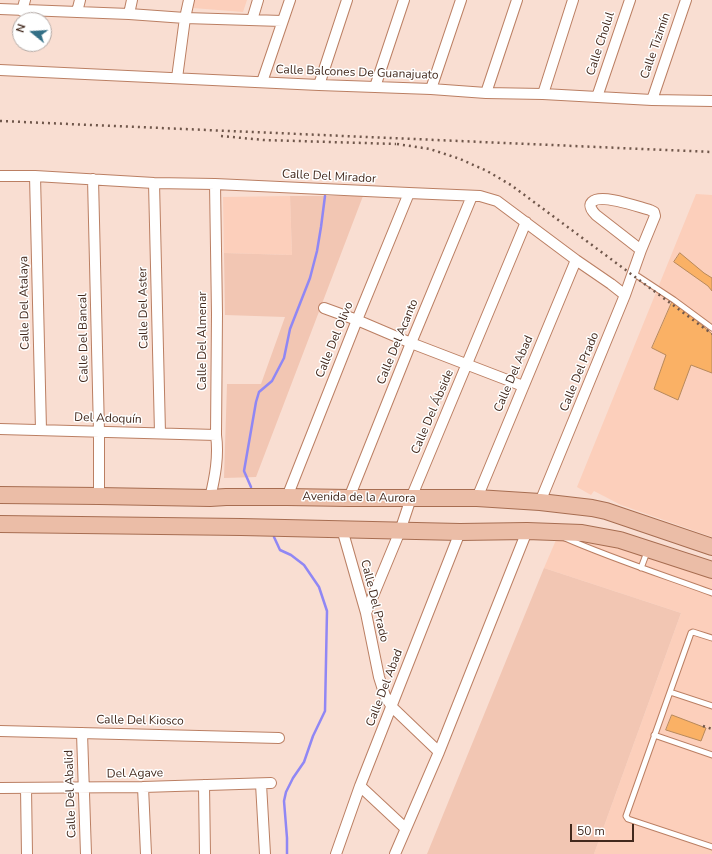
<!DOCTYPE html>
<meta charset="utf-8">
<style>
body{margin:0}
#map{position:relative;width:712px;height:854px;overflow:hidden;background:#f9ded2;font-family:"Nunito Sans",sans-serif}
canvas{display:block}
.north{position:absolute;left:12px;top:12px;width:40px;height:40px;box-sizing:border-box;background:#fff;border:1px solid #b3a9a5;border-radius:50%;rotate:288deg;font-size:11px;font-weight:700;line-height:16px;text-align:center;color:#42291d}
.north::after{content:'';display:block;margin:auto;width:14px;height:18px;background:#326f86;clip-path:polygon(50% 0,100% 100%,50% 72%,0 100%)}
.scale{position:absolute;left:570px;top:824px;width:64px;height:18px;box-sizing:border-box;border:2px solid #42291d;border-top:0;padding-left:5px;font-size:12px;line-height:14px;white-space:nowrap;color:#42291d;-webkit-text-stroke:3px #fff;paint-order:stroke}
</style>
<div id="map">
<canvas width="712" height="854"></canvas>
<div class="north">N</div>
<div class="scale">50 m</div>
</div>
<script>
const g = document.querySelector('canvas').getContext('2d');
g.lineJoin = 'round';
function paint(path, color) { g.fillStyle = color; g.fill(path, 'evenodd'); }
function strokePath(path, color, width, dash) { g.strokeStyle = color; g.lineWidth = width; g.lineCap = dash ? 'butt' : 'round'; g.setLineDash(dash || []); g.stroke(path); }
function write(font, color, halo, rows, align = 'center') {
  g.font = font + ' "Nunito Sans",sans-serif'; g.lineWidth = 3; g.setLineDash([]); g.textBaseline = 'middle'; g.strokeStyle = halo; g.fillStyle = color; for (const [text, x, y, turn = 0] of rows) {
    g.save(); g.translate(x, y); g.rotate((+turn || 0) * Math.PI / 180); g.textAlign = isNaN(turn) ? turn : align; if (halo) g.strokeText(text, 0, 0); g.fillText(text, 0, 0); g.restore();
  }
}
const built = new Path2D(`
 M194,0H247L243,12L193,8Z
 M696,194L712,195V537L621,505L594,491L591,495L577,487Z
 M290,196L292,255L224,253L223,197Z
 M556,540H569L586,542L633,549L712,576V854H594L681,613L544,568Z`);
const green = new Path2D(`
 M290,196H363L256,477L224,478L227,384H261L285,317L225,315L224,253L292,255Z
 M544,568L681,613L594,854H427Z`);
const stream = new Path2D(`
 M251,487L244,471L256,402L259,392L272,381L284,358L290,329L310,278L317,251L321,227L325,196
 M274,537L280,550L291,555L304,565L319,587L327,611L325,711L313,736L304,762L293,778L286,792L284,801L287,838V854`);
const building = new Path2D(`
 M680,253L704,273L712,278V291L708,286L674,262Z
 M673,300L712,334V373L691,365L678,400L654,389L666,355L652,348Z
 M672,715L706,728L701,741L666,730Z`);
const lane = new Path2D(`
 M633,273L674,300L712,328
 M565,538C613,559 663,575 712,593
 M641,568L647,552
 M712,638L693,632L691,633L670,692L712,706
 M670,692L626,816L628,819L712,847
 M654,735L712,755`);
const street = new Path2D(`
 M0,9L129,14L185,18L282,21
 M22,11L25,0
 M77,12L80,0
 M129,14L132,0
 M252,20L258,0
 M0,70L319,85L431,89L486,93L543,94L652,100L712,101
 M177,78L185,18L189,0
 M262,82L290,0
 M319,85L347,0
 M375,87L404,0
 M431,89L461,0
 M486,93L517,0
 M543,94L573,0
 M597,97L630,0
 M652,100L686,0
 M0,176H35L154,183L215,184L409,193L480,196L497,201L576,260L611,284L625,295
 M35,176L41,430
 M93,179L99,432V496
 M154,183L160,433
 M324,308L357,320L411,343L523,386
 M0,429L216,435
 M287,497L357,320L409,193
 M210,498C215,477 219,456 216,435L217,314L215,184
 M349,498L411,343L472,196
 M477,498L576,260
 M540,502L625,295L641,250L655,216L654,212L650,210C638,207 601,193 592,202C588,206 593,212 596,215L641,250
 M342,529L366,613L379,677L385,696L392,707L439,752
 M366,613L400,531L411,498L526,222
 M0,731L279,738
 M82,733L86,854
 M261,784L265,854
 M204,785L205,854
 M360,786L405,828
 M143,787L146,854
 M0,788L143,787L271,783
 M26,788L27,854
 M336,854L360,786L460,532
 M395,854L439,752L527,531`);
const primary = new Path2D(`
 M0,495L99,496L210,498L226,497H287L349,498H477L540,502L592,508L606,511L712,547
 M0,524L241,527L460,532L527,531L582,533L620,540L712,570`);
const rail = new Path2D(`
 M0,121L712,152
 M221,136L232,137L264,140L396,144
 M397,144L430,149L460,159L487,171L511,185L712,334
 M703,726L712,729`);
const streetNames = [
 ["Calle Cholul",601,44,-72],
 ["Calle Tizimín",656,46,-71],
 ["Calle Balcones De Guanajuato",357,73,2],
 ["Calle Del Mirador",329,177,3],
 ["Calle Del Atalaya",25,303,-91],
 ["Calle Del Aster",144,308,-91],
 ["Calle Del Bancal",84,338,-91],
 ["Calle Del Olivo",335,340,-68],
 ["Calle Del Almenar",203,341,-90],
 ["Calle Del Acanto",398,342,-68],
 ["Calle Del Prado",580,372,-68],
 ["Calle Del Abad",514,374,-67],
 ["Calle Del Ábside",433,412,-67],
 ["Del Adoquín",108,419,2],
 ["Avenida de la Aurora",359,498,1],
 ["Calle Del Prado",374,601,76],
 ["Calle Del Abad",385,688,-69],
 ["Calle Del Kiosco",140,721,1],
 ["Del Agave",135,774,-1],
 ["Calle Del Abalid",71,794,-92]
];
paint(built, '#fccfbb');
paint(green, '#f2c6b3');
strokePath(stream, '#9087f4', 2.5);
paint(building, '#fab165');
strokePath(building, '#b8895b', 1);
strokePath(lane, '#bb7f63', 7);
strokePath(street, '#bb7f63', 12);
strokePath(primary, '#a76d51', 18);
strokePath(lane, '#fff', 5);
strokePath(street, '#fff', 10);
strokePath(primary, '#ebbda7', 16);
strokePath(rail, '#70574b', 2.5, [2, 4]);
write('12px', '#42291d', '#fff', streetNames);
</script>
